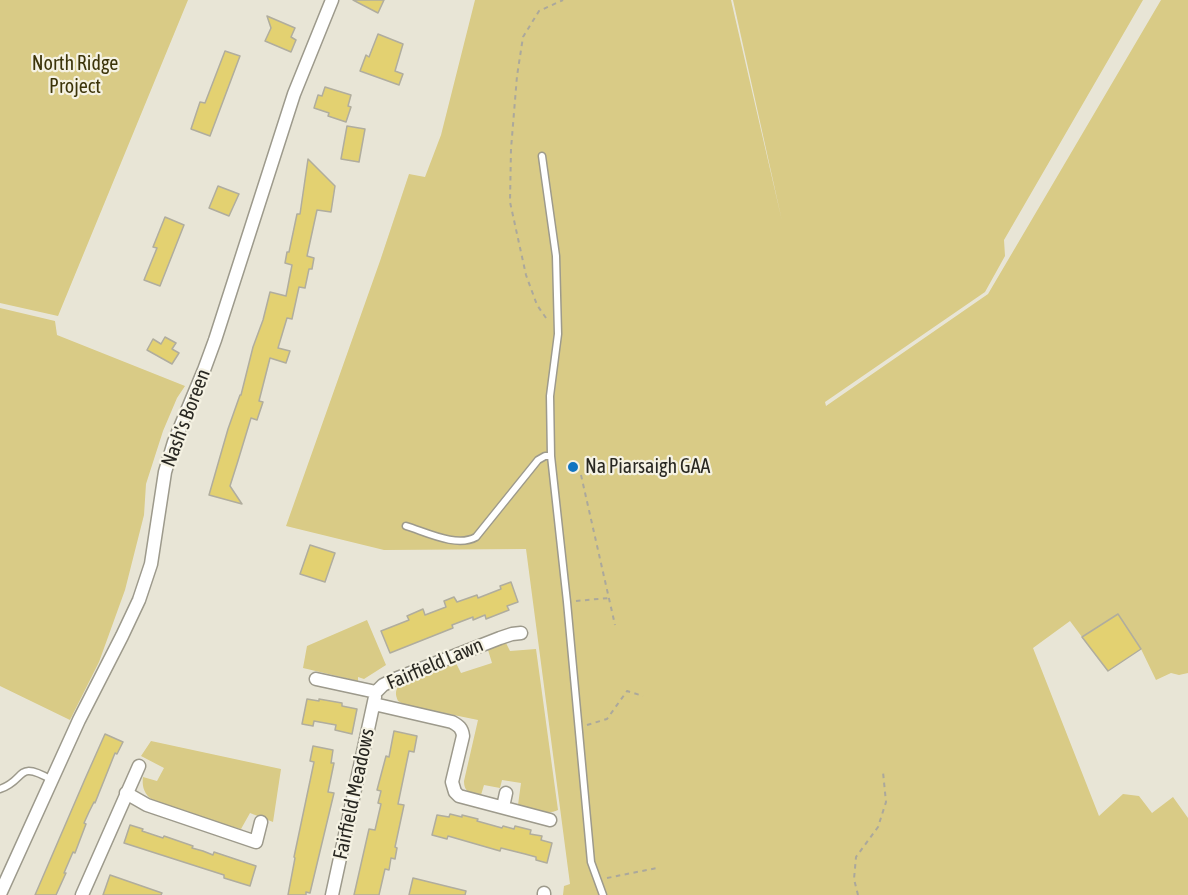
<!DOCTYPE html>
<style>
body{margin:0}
canvas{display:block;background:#e8e5d6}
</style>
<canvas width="1188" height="895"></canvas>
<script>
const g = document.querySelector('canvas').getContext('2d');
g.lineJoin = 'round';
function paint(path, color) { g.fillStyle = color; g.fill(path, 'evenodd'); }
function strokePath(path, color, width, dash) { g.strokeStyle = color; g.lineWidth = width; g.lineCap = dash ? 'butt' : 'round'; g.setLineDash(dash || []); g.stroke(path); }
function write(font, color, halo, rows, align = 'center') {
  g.font = font + ' "Asap Condensed",sans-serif'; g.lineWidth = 4.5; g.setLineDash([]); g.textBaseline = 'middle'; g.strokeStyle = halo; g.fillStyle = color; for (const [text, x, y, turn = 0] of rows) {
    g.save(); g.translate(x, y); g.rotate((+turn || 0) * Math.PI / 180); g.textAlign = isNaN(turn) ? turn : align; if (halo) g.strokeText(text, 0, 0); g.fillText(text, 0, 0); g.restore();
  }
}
const green = new Path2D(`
 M0,0H188L58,316L0,303Z
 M475,0H731L782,221L733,0H1143L1004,240L1005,256L985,292L825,402L826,406L988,294L1161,0H1188V673L1179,675L1171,673L1156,680L1141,649L1118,615L1082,637L1070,621L1033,648L1099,816L1123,794L1139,796L1152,813L1173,797L1188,818V895H563L564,886L570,884L526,549L384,550L286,526L380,261L409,174L425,177L441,135Z
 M0,308L55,321L57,335L185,386L177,398L163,431L146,484L144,515L125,590L99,662L70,720L0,686Z
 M367,620L386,665L364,679L358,677V681L303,668L307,646Z
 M506,643L510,651L536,649L558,810C546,816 531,808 518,805L521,783L502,780L500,788L484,785L481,795C471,793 464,793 464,781L478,720L405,705L398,701C395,694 395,690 400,684L456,663L461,673L492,663L488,650Z
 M151,741L281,769L273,822L250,813L241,829C220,823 163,812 150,798C143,792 142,784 143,777L157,781L164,768L141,756Z`);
const building = new Path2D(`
 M353,0H384L378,13Z
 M267,16L295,28L291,37L296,40L291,52L265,41L271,28Z
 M378,34L403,44L395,71L403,74L399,85L360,71L366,55L369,57Z
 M225,51L240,56L210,136L191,129L200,102L205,103Z
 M325,87L351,95L348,106L351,107L346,122L328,116L329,113L314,108L318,95L322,96Z
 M347,126L365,129L359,162L341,159Z
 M308,159L335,186L331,212L317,210L307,256L314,258L312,269H309L305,288L299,287L292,319L287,318L278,348L290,351L286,363L270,358L259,401L263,402L257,420L251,418L237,464L230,486L242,504L209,495L228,429L240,395H241L253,347L263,320L270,292L286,296L292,265L285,263L287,252H289L297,214H300Z
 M218,186L239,194L229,216L209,208Z
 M165,217L184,225L160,286L144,280L157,248L153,247Z
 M165,337L176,343L172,349L179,353L172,364L147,350L153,339L161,344Z
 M310,545L335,553L325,582L300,574Z
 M511,582L518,602L507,606L509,610L486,619L485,615L473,620V617L452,625L453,628L390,653L381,631L409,620L407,616L423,609L425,615L446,607L444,601L454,597L457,602L477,595L478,598L501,589L500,586Z
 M1118,614L1141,649L1108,671L1082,637Z
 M307,699L319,701V699L342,703V706L357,709L352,734L335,730L336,725L314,721L313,726L302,724Z
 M394,731L417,736L414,752L409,751L398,804L404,805L395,847L397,848L395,859L391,858L389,870L385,869L379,895H354L369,829L375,830L381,804L378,803L381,791L377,790L386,756L389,757Z
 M105,734L123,742L117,754L115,753L95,803L94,802L89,812L84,823L86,824L75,853L73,852L64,873H66L56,895H35L85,779Z
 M313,746L333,750L331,763H334L328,792L334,793L310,893L306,892V895H288L295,858L294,857L314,762L310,761Z
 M450,814L462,817V815L478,819L477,821L502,828L503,826L514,829L515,826L531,830L530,834L542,836L541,840L552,843L547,863L536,860V857L525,854L501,848L500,851L448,836L447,839L432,835L437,815L449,817Z
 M130,825L143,829L142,831L163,838L164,836L193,846L192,848L203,851L213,855L214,852L256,866L250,886L224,878V875L124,843Z
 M110,875L162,893L161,895H103Z
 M413,878L466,891L465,895H409Z`);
const path = new Path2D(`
 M546,318L537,305L526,275L510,202L511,149L517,76L523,37L539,11L563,0
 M581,475L615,625
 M576,601L609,598
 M587,725L607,719L627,691L643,696
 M607,878L657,868
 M858,895L854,879L856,857L878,827L886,802L883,772`);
const lane = new Path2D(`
 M542,156L556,256L558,334L550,396L551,456L567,602L591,862L603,895
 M406,526C426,532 457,548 476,537L538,460L545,456H551
 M0,789C27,780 15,759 52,780`);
const street = new Path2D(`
 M316,679L376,692L383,685L395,679L500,638L512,634L521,633
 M374,704L452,722C459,726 462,728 463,736L452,782L455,792L459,796L550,820
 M126,793L147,805L256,842L261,822
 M503,807L506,793
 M0,894L79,720L122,636L139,600L151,564L165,472L174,442L204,370L215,340L294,94L332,0
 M82,895L139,766
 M332,895L375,697
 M544,895V893`);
const markers = [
 [573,467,6,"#1175c1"]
];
const parkNames = [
 ["North Ridge",75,64],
 ["Project",75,87]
];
const streetNames = [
 ["Nash's Boreen",186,418,-69],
 ["Fairfield Lawn",435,664,-23],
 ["Fairfield Meadows",354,794,-78]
];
const poiNames = [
 ["Na Piarsaigh GAA",585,467]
];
paint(green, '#d9cb86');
paint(building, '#e3d171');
strokePath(building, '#b0ad9e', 1.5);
strokePath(lane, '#9d9a8c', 9);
strokePath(street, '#9d9a8c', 15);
strokePath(path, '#aba89c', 2, [4.5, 4.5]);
strokePath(lane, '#fff', 6);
strokePath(street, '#fff', 12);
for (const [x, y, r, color] of markers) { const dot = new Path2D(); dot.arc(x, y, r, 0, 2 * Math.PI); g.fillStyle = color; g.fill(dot); strokePath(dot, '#f5f2e3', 2); }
write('20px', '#3c3409', '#f5f2e3', parkNames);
write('20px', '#292822', '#f5f2e3', streetNames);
write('20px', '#292822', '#f5f2e3', poiNames, 'left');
</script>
